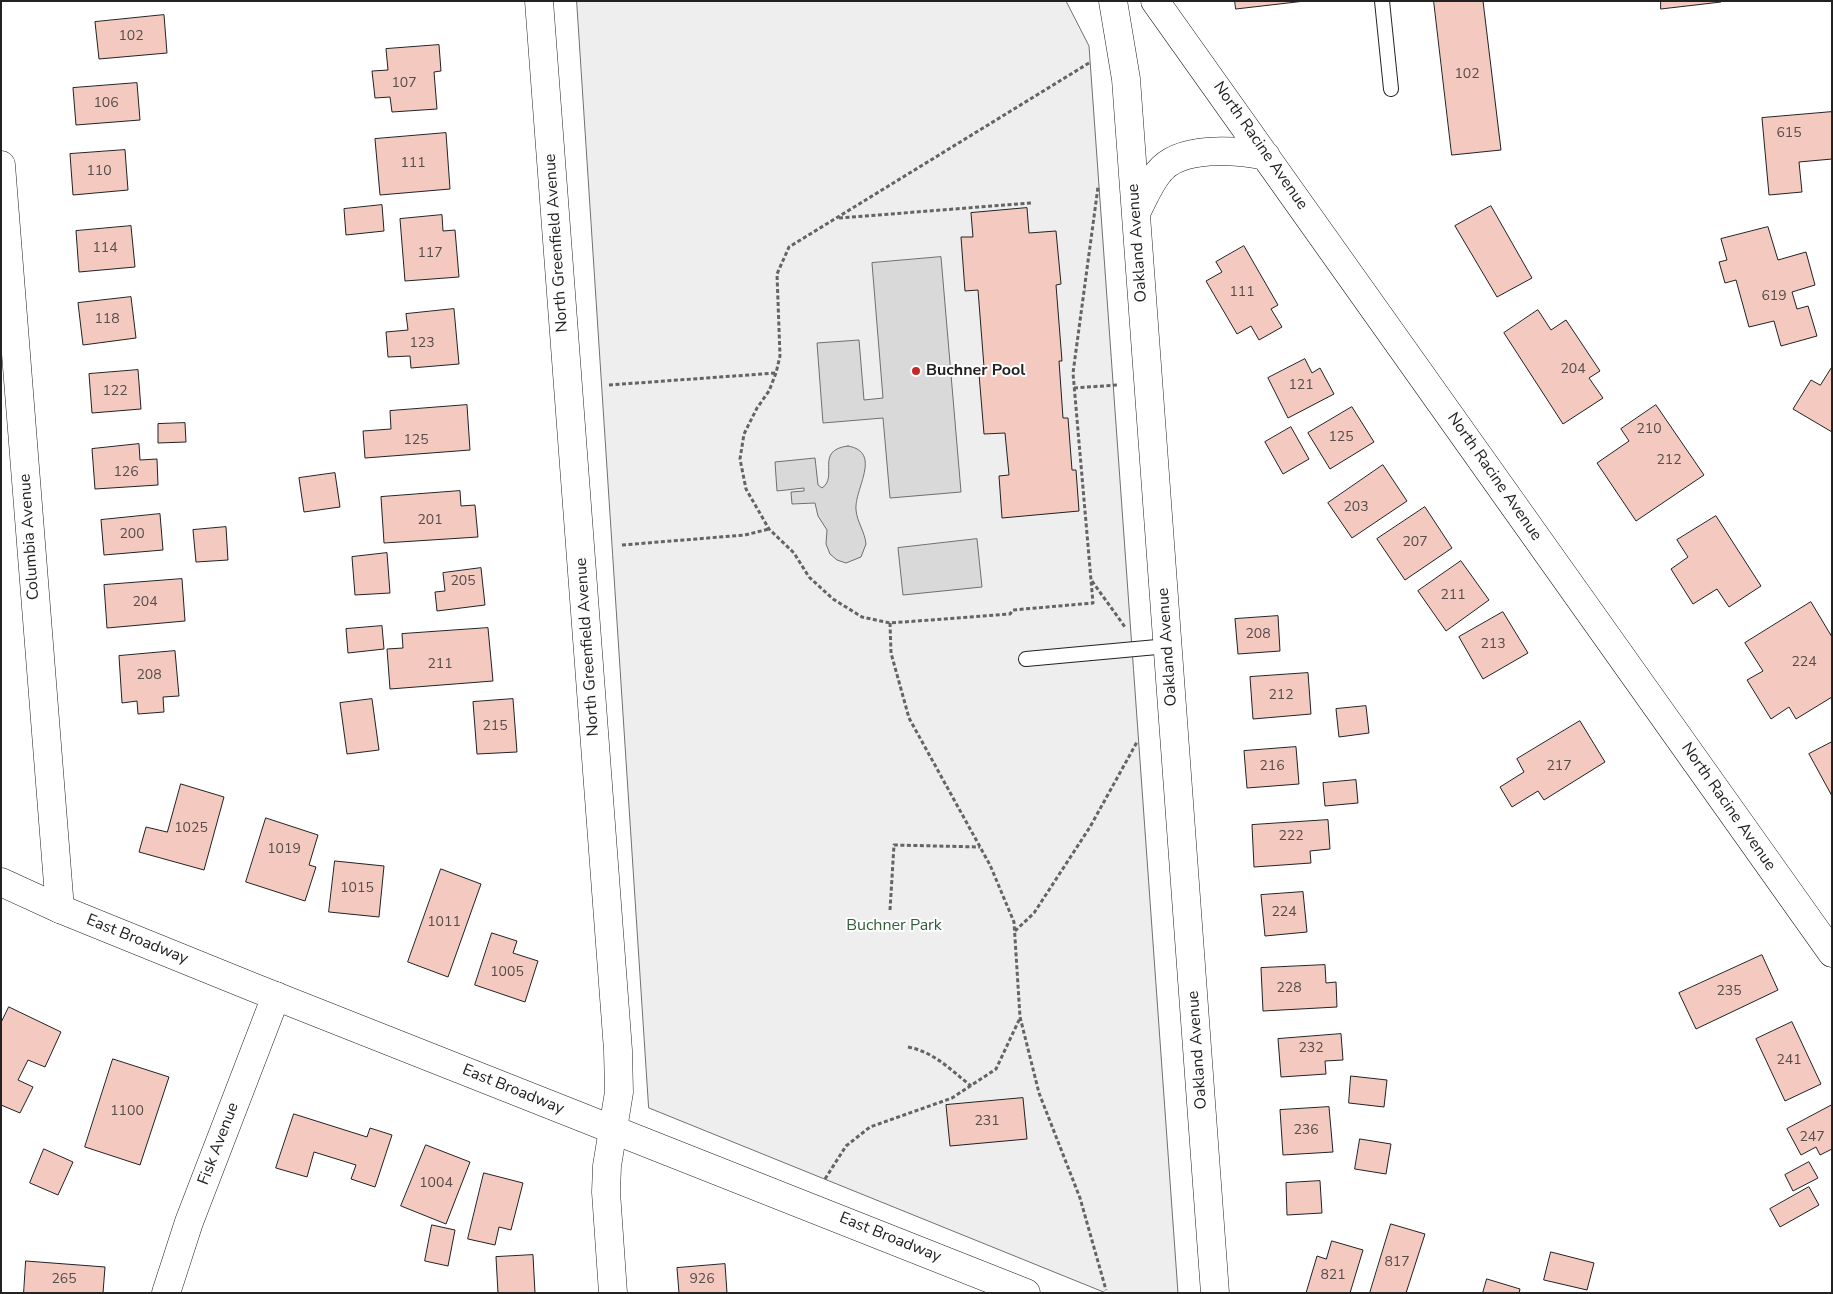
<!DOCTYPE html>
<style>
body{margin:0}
#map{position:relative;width:1833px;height:1294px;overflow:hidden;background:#fff;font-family:"Nunito Sans",sans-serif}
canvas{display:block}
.frame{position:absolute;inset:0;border:2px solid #222;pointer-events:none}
</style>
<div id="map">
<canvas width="1833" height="1294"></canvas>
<div class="frame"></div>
</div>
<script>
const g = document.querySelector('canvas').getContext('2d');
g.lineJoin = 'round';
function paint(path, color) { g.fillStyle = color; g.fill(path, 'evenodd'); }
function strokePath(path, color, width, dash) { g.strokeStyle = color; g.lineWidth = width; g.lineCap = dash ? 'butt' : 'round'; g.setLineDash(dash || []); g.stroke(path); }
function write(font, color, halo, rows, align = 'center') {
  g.font = font + ' "Nunito Sans",sans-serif'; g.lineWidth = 4; g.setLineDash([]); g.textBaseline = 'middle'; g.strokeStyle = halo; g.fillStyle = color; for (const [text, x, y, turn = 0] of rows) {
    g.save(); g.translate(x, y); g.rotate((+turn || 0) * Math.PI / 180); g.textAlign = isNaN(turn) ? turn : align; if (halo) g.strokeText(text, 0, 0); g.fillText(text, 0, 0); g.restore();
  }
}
const green = new Path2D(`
 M577,1H1066L1089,46L1178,1293H1106L649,1108Z`);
const water = new Path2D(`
 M941,257L961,492L890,498L883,418L823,423L817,343L859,340L864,400L883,398L872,263Z
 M848,446C883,452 854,489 856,510C857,522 865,532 866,544L861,557L846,563L837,560L830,554L826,544L827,530L818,516L815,503L792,504L791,492L804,491V488L777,491L775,462L815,458L818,485L822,488C839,477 814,450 848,446Z
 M977,539L982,587L903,595L898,548Z`);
const building = new Path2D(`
 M1235,1H1305L1236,9Z
 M1434,1H1483L1501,150L1452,155Z
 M1661,1H1721V2L1661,9Z
 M164,15L167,53L99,59L95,22Z
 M439,45L441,71L434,72L437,109L392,112L390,97L375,98L372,71L388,70L386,49Z
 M137,83L140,120L76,125L73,88Z
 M1832,112V159L1799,162L1802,192L1769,195L1762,118Z
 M446,133L450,189L380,195L375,139Z
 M125,150L128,190L73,195L70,154Z
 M382,205L384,231L346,235L344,209Z
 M1491,206L1532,278L1497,297L1455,226Z
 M1027,208L1029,233L1056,231L1061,284L1056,285L1062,361H1059L1063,418H1068L1072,470H1076L1079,511L1002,518L999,476L1009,475L1005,433L984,434L979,374L984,367L978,290L965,291L961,237H973L971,213Z
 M442,215L443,231L455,230L459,277L405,281L400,219Z
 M131,226L135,267L79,272L76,231Z
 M1768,227L1778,260L1806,252L1815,285L1792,292L1797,309L1808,306L1817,336L1781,346L1774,321L1749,327L1736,280L1725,283L1719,262L1727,260L1721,239Z
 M1244,246L1278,305L1271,309L1282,327L1259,340L1251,326L1237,334L1206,281L1222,272L1216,262Z
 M131,297L136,338L83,345L78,303Z
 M454,309L459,364L411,368L410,356L388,357L386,332L408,330L406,314Z
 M1538,310L1551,330L1566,320L1600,371L1589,378L1603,398L1563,424L1504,333Z
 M1305,359L1312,373L1320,368L1334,394L1288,418L1268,378Z
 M1832,367V432L1793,409L1811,380L1820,385Z
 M138,370L141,409L92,413L89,374Z
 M467,405L470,450L365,458L363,431L391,429L390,411Z
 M1656,405L1704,475L1636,521L1597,463L1629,441L1621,429Z
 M1352,407L1374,442L1330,469L1308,433Z
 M185,423L186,442L158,443V424Z
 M1291,427L1309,459L1283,474L1265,442Z
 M139,444L140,460L157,459L158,485L95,489L92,449Z
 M1383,465L1407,501L1352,538L1328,503Z
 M335,473L340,507L304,512L299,478Z
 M460,491L461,506L475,505L478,537L384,543L381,497Z
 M1425,507L1452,548L1405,580L1377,539Z
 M160,514L163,550L104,555L101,520Z
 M1716,516L1761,586L1729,607L1717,589L1693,604L1671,569L1688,557L1677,540Z
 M226,527L228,560L196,562L193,530Z
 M387,553L390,593L355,595L352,557Z
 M1461,561L1489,600L1446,631L1418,591Z
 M481,568L485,605L437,611L435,592L445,591L443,573Z
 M182,579L185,621L107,628L104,585Z
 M1811,602L1832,637V697L1796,719L1789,707L1771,719L1747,680L1763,671L1745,643Z
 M1503,612L1528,653L1483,679L1459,637Z
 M1278,616L1280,651L1238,654L1235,619Z
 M382,626L384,649L348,653L346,629Z
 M488,628L493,681L390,689L387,649L403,648L402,634Z
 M175,651L179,696L163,697L164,712L138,714L137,701L122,703L119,656Z
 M1308,673L1311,714L1253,719L1250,677Z
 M372,699L379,750L347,754L340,703Z
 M513,699L517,752L477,754L473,702Z
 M1366,706L1369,733L1339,737L1336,709Z
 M1580,721L1605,762L1544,800L1538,791L1512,807L1500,787L1524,772L1517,759Z
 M1832,742V796L1809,754Z
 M1296,747L1299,784L1247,788L1244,751Z
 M1356,780L1358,803L1325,806L1323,783Z
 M181,784L224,797L204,870L139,852L146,827L167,832Z
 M266,818L318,835L309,865L316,867L305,901L246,882Z
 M1328,820L1330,849L1310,851L1311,863L1254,867L1252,825Z
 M335,861L384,866L379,917L329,912Z
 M441,869L481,884L448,977L408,962Z
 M1303,892L1307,932L1265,936L1261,895Z
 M492,933L517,941L513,953L538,961L525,1002L475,985Z
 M1762,955L1778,990L1696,1029L1679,993Z
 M1325,965L1326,983L1336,982L1337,1007L1263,1011L1261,968Z
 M9,1007L61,1032L45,1067L28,1060L18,1080L33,1087L20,1113L1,1105V1023Z
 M1792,1022L1821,1084L1785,1101L1756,1039Z
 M1341,1034L1343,1060L1325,1061L1326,1074L1281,1077L1278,1039Z
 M113,1059L169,1077L140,1165L85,1147Z
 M1351,1076L1387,1080L1384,1107L1349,1103Z
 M1023,1098L1027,1139L950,1146L946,1105Z
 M1832,1105V1149L1820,1155L1816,1147L1801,1155L1787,1129Z
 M1329,1107L1333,1152L1283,1155L1280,1110Z
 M294,1114L367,1137L370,1128L392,1135L375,1187L351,1179L356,1165L314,1152L307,1177L276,1168Z
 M1360,1139L1391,1144L1386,1174L1355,1169Z
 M426,1145L470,1162L446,1224L401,1206Z
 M44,1149L73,1162L58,1195L30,1183Z
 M1809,1162L1818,1178L1793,1191L1785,1175Z
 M484,1173L523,1183L511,1230L499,1227L495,1245L468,1239Z
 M1320,1181L1322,1213L1287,1215L1286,1183Z
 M1809,1187L1819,1205L1780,1227L1770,1209Z
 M1391,1224L1425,1234L1406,1293H1370Z
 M432,1225L455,1230L448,1266L425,1261Z
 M1332,1241L1363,1250L1350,1293H1306L1317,1256L1326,1259Z
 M1551,1252L1594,1263L1587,1290L1544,1280Z
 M533,1255L535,1293H498L496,1257Z
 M26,1261L105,1267L103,1293H24Z
 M725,1264L727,1293H679L677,1268Z
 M1487,1279L1520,1289L1519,1293H1483Z`);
const path = new Path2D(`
 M1089,63L789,247L777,274L780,356L776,373L769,391L757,408L744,434L740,459L746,489L769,529L794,553L809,577L833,599L862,617L890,623L1010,614L1013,610L1093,603L1073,373L1098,187
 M839,218L1031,203
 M609,385L776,373
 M1074,388L1117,385
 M622,545L745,535L769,529
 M1092,581L1125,627
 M890,623L891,653L909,718L990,865L1014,922L1020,1017L1039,1093L1080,1198L1106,1290
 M890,910L894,845L980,847
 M1015,931L1034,913L1090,827L1137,742
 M908,1047C934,1052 951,1070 971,1086
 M825,1179L846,1146L870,1127L952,1098L996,1069L1020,1018`);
const lane = new Path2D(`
 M1382,1L1391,89
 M1026,659L1168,646`);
const street = new Path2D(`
 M539,1L618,1050L619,1092L607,1166L606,1192L613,1293
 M1,165L60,909
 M166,1293L189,1222L276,996`);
const secondary = new Path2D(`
 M1113,1L1126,79L1215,1293
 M1155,1L1832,953
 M1136,213C1143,200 1149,184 1159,172C1180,145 1237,150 1266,156
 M1,882L60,909L255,988L1026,1293`);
const markers = [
 [916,371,5,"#c62828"]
];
const numberNames = [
 ["102",131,37],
 ["102",1467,75],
 ["107",404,84],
 ["106",106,104],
 ["615",1789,134],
 ["111",413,164],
 ["110",99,172],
 ["114",105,249],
 ["117",430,254],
 ["111",1242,293],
 ["619",1774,297],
 ["118",107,320],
 ["123",422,344],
 ["204",1573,370],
 ["121",1301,386],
 ["122",115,392],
 ["210",1649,430],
 ["125",1341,438],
 ["125",416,441],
 ["212",1669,461],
 ["126",126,473],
 ["203",1356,508],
 ["201",430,521],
 ["200",132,535],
 ["207",1415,543],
 ["205",463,582],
 ["211",1453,596],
 ["204",145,603],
 ["208",1258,635],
 ["213",1493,645],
 ["224",1804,663],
 ["211",440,665],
 ["208",149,676],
 ["212",1281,696],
 ["215",495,727],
 ["216",1272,767],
 ["217",1559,767],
 ["1025",191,829],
 ["222",1291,837],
 ["1019",284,850],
 ["1015",357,889],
 ["224",1284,913],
 ["1011",444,923],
 ["1005",507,973],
 ["228",1289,989],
 ["235",1729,992],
 ["232",1311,1049],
 ["241",1789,1061],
 ["1100",127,1112],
 ["231",987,1122],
 ["236",1306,1131],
 ["247",1812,1138],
 ["1004",436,1184],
 ["817",1397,1263],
 ["821",1333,1276],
 ["265",64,1280],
 ["926",702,1280]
];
const streetNames = [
 ["North Racine Avenue",1260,146,55],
 ["North Greenfield Avenue",557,243,-94],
 ["Oakland Avenue",1138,243,-94],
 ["North Racine Avenue",1494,477,55],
 ["Columbia Avenue",30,537,-94],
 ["North Greenfield Avenue",588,647,-94],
 ["Oakland Avenue",1168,647,-94],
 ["North Racine Avenue",1728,807,55],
 ["East Broadway",137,940,22],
 ["Oakland Avenue",1198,1050,-94],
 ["East Broadway",513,1090,22],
 ["Fisk Avenue",219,1144,-69],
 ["East Broadway",890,1238,22]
];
const poiNames = [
 ["Buchner Pool",926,371]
];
const parkNames = [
 ["Buchner Park",894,926]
];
paint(green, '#eee');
strokePath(green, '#6f6f6f', 1);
paint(water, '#d9d9d9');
strokePath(water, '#6f6f6f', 1);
paint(building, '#f3c9c0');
strokePath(building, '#222', 1);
strokePath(lane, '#222', 16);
strokePath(street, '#222', 29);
strokePath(secondary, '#222', 29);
strokePath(path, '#646464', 3, [4, 2.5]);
strokePath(lane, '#fff', 14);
strokePath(street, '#fff', 28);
strokePath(secondary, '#fff', 28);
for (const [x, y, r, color] of markers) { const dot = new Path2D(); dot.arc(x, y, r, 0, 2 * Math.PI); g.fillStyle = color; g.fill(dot); strokePath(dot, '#fff', 2); }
write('14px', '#564c4a', null, numberNames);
write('16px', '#222', '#fff', streetNames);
write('bold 16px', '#222', '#fff', poiNames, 'left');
write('16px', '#2f5e38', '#fff', parkNames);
</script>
